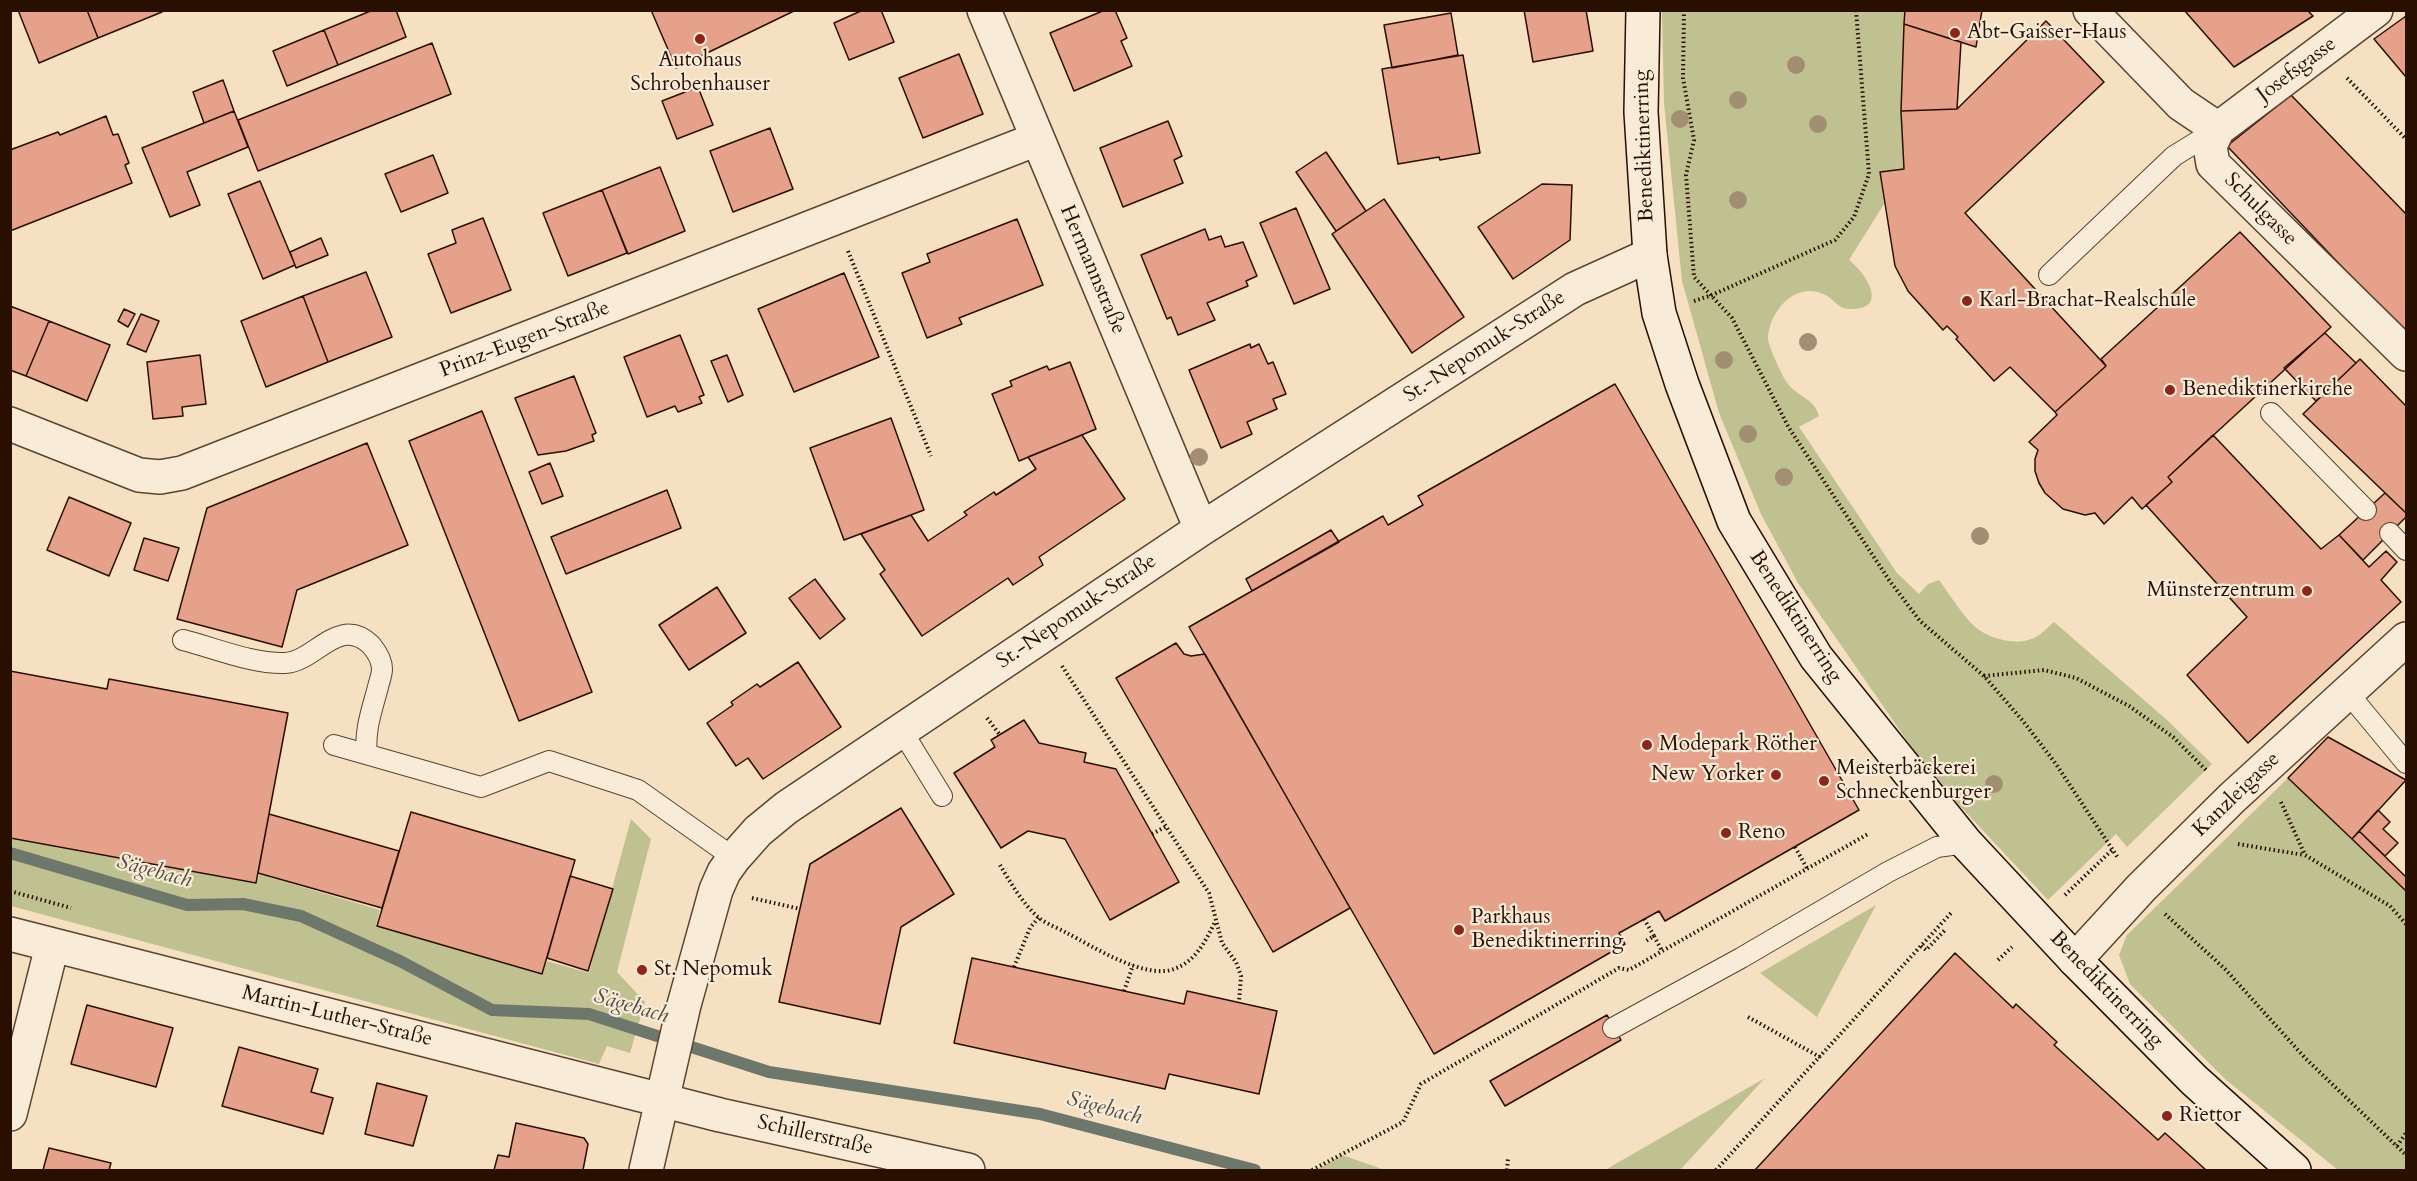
<!DOCTYPE html>
<meta charset="utf-8">
<style>
body{margin:0}
#map{position:relative;width:2417px;height:1181px;overflow:hidden;background:#f5e0c2;font-family:Cardo,serif}
canvas{display:block}
.frame{position:absolute;inset:0;border:12px solid #290f00;pointer-events:none}
</style>
<div id="map">
<canvas width="2417" height="1181"></canvas>
<div class="frame"></div>
</div>
<script>
const g = document.querySelector('canvas').getContext('2d');
g.lineJoin = 'round';
function paint(path, color) { g.fillStyle = color; g.fill(path, 'evenodd'); }
function strokePath(path, color, width, dash) { g.strokeStyle = color; g.lineWidth = width; g.lineCap = dash ? 'butt' : 'round'; g.setLineDash(dash || []); g.stroke(path); }
function write(font, color, halo, rows, align = 'center') {
  g.font = font + ' Cardo,serif'; g.lineWidth = 4.5; g.setLineDash([]); g.textBaseline = 'middle'; g.strokeStyle = halo; g.fillStyle = color; for (const [text, x, y, turn = 0] of rows) {
    g.save(); g.translate(x, y); g.rotate((+turn || 0) * Math.PI / 180); g.textAlign = isNaN(turn) ? turn : align; if (halo) g.strokeText(text, 0, 0); g.fillText(text, 0, 0); g.restore();
  }
}
const green = new Path2D(`
 M1662,11H1905L1901,111L1904,169L1880,172L1884,204L1849,260C1866,273 1890,310 1850,309C1837,309 1834,298 1823,294C1795,281 1769,312 1768,338C1768,346 1783,378 1788,384C1798,397 1815,399 1819,416L1799,427L1897,573L1919,594L1928,584L1939,580C1950,595 1961,613 1974,626C1987,638 2015,646 2031,639C2040,636 2047,628 2054,622L2167,720L2212,764L2127,847L2116,834L2048,900L1930,774L1798,583L1761,514L1719,413L1682,281L1664,103Z
 M2288,778L2406,891V1170H2338L2225,1079L2130,984L2119,955L2127,935Z
 M631,819L651,839L617,972L645,1002L630,1053L607,1046L599,1064L11,906L10,839L257,884L259,874L380,910L376,925L542,975L547,961L589,973Z
 M1876,905L1817,1017L1760,973Z
 M1765,1078L1680,1170H1605Z
 M1342,1155L1385,1170H1316Z`);
const stream = new Path2D(`
 M10,853L187,905L243,904L301,916L400,961L492,1010L589,1014L769,1072L1040,1114L1255,1170`);
const building = new Path2D(`
 M18,10H87L98,38L39,63Z
 M87,10H162V12L98,38Z
 M373,10H396L406,37L338,65L324,30Z
 M651,10H796L676,68Z
 M863,10H881L894,42L849,60L834,23Z
 M1105,10H1115L1127,38L1121,41L1132,66L1074,91L1050,33Z
 M1524,10H1586L1593,51L1533,62Z
 M1905,10H1982L1976,47L1904,24Z
 M2184,10H2307L2313,16L2234,67Z
 M1451,13L1458,55L1392,68L1384,25Z
 M2406,16V77L2374,39Z
 M2046,21L2104,82L1965,213L2106,366L2055,412L2010,367L1994,381L1956,339L1958,337L1947,326L1943,330L1908,291L1895,266L1880,172L1904,169L1901,111L1957,109Z
 M1904,24L1961,42L1957,109L1901,111Z
 M324,30L338,65L287,86L273,51Z
 M432,43L451,94L258,171L238,120Z
 M959,54L983,114L923,138L899,78Z
 M1463,55L1480,153L1440,160L1439,157L1398,164L1382,69Z
 M223,80L234,111L204,123L193,92Z
 M698,87L713,125L677,139L662,101Z
 M2291,95L2406,214V334L2227,146Z
 M234,111L248,147L187,172L200,205L170,217L142,148Z
 M106,116L113,135L118,134L129,163L125,165L132,183L10,231V150L58,132L60,135Z
 M1168,121L1182,156L1174,160L1183,183L1123,207L1100,148Z
 M770,128L793,189L733,212L710,151Z
 M1326,152L1366,211L1336,231L1296,172Z
 M433,155L448,193L401,212L385,174Z
 M660,167L685,231L628,254L602,190Z
 M260,181L295,265L263,279L228,194Z
 M1542,184L1572,185L1570,240L1513,279L1478,227Z
 M602,190L627,253L568,276L543,213Z
 M1384,199L1464,317L1412,353L1332,234Z
 M1296,208L1330,289L1294,304L1260,223Z
 M483,218L511,290L451,313L428,254L456,243L452,230Z
 M1017,219L1043,285L959,318L962,324L927,338L902,273L930,262L927,254Z
 M1205,229L1209,240L1221,236L1225,247L1243,242L1257,276L1246,281L1248,286L1207,303L1215,320L1178,335L1171,317L1167,319L1141,255Z
 M2240,232L2331,327L2168,477L2172,482L2142,509L2132,497L2104,524L2095,513L2085,515L2063,509L2045,493L2039,483L2035,471V459L2038,450L2029,442L2057,415L2055,412L2106,366L2101,359Z
 M321,238L328,255L296,268L290,252Z
 M366,272L392,337L328,362L303,296Z
 M844,273L879,357L794,392L758,309Z
 M303,296L328,362L266,387L241,321Z
 M10,306L49,321L26,376L10,370Z
 M124,309L135,314L128,327L118,321Z
 M141,314L159,321L146,352L127,344Z
 M49,321L110,345L87,401L26,376Z
 M2325,333L2356,363L2316,401L2284,368Z
 M680,335L704,395L699,397L702,403L678,412L675,406L647,417L624,357Z
 M1250,344L1251,348L1259,344L1268,364L1273,362L1286,394L1273,399L1277,409L1247,422L1252,434L1221,448L1189,370Z
 M200,355L206,404L182,407L183,416L153,419L147,362Z
 M727,355L743,395L728,402L711,361Z
 M2360,359L2406,406V513L2303,414Z
 M1070,362L1096,429L1019,461L992,394L1012,386L1010,381L1047,366L1049,370Z
 M574,376L596,433L592,435L594,441L566,451L538,455L515,398Z
 M1615,384L1859,810L1665,921L1659,911L1619,933L1625,944L1434,1054L1189,627L1383,516L1388,525L1423,505L1418,496Z
 M482,411L592,692L519,721L409,441Z
 M891,418L924,510L844,540L810,448Z
 M1082,435L1125,499L1039,557L1043,565L1013,585L1008,578L922,636L880,574L885,570L861,534L911,515L928,541L967,515L964,512L994,492L996,495L1036,469L1028,457Z
 M2213,435L2321,549L2339,535L2369,567L2386,551L2397,562L2381,580L2401,602L2248,743L2187,675L2247,617L2146,505L2172,482L2168,477Z
 M367,443L408,545L297,590L282,647L177,619L207,508Z
 M550,463L563,496L542,504L529,472Z
 M667,490L681,528L566,574L551,537Z
 M2385,493L2406,513V517L2363,560L2339,535Z
 M69,497L131,523L109,576L47,550Z
 M1331,530L1339,542L1252,591L1246,579Z
 M144,538L179,548L168,581L134,570Z
 M815,579L845,619L820,639L789,598Z
 M717,587L746,633L689,670L659,625Z
 M1176,643L1184,654L1191,656L1205,654L1350,908L1273,952L1116,678Z
 M798,662L841,727L763,779L748,758L736,766L707,723L733,705L731,702L757,684L760,687Z
 M10,671L107,689L109,679L288,713L256,883L10,838Z
 M1024,720L1039,743L1086,753L1084,762L1116,769L1179,882L1110,920L1065,839L1028,831L1001,848L954,773L995,747L991,740Z
 M2328,737L2406,780L2352,839L2288,778Z
 M901,808L954,894L901,927L880,1024L779,1002L810,864Z
 M2378,810L2390,822L2383,829L2398,843L2385,856L2359,831Z
 M411,812L575,860L542,974L377,926Z
 M269,814L399,851L382,908L258,873Z
 M2359,831L2406,877V891L2352,839Z
 M570,876L613,889L588,971L547,958Z
 M1955,953L2013,1008L2016,1004L2057,1042L2054,1045L2158,1140L2165,1133L2206,1170H1755Z
 M972,958L1184,1004L1187,991L1277,1011L1259,1094L1169,1074L1165,1089L954,1043Z
 M87,1005L173,1028L156,1087L71,1064Z
 M1607,1015L1621,1040L1505,1106L1490,1081Z
 M239,1047L318,1069L311,1092L333,1098L323,1134L222,1106Z
 M377,1083L427,1096L413,1146L365,1134Z
 M516,1123L584,1138L588,1144L583,1170H494L498,1155L509,1157Z
 M49,1148L111,1163L109,1170H43Z`);
const path = new Path2D(`
 M1684,10L1683,78L1694,140L1686,175L1694,277L1732,318L1789,428L1889,580L1920,621L1984,676L2023,721L2056,764L2118,858
 M2347,78L2406,139
 M848,251L931,456
 M1694,301L1712,295L1835,240L1854,217L1869,174L1856,10
 M1062,666L1209,893L1222,943L1236,962L1241,976L1239,1002
 M1984,676L2044,670L2076,678L2129,706L2173,737L2207,771
 M987,718L1000,735
 M2281,802L2305,855L2390,906L2406,924
 M1152,834L1167,826
 M2238,844L2304,855
 M1795,847L1808,870
 M1000,865C1010,882 1023,904 1038,917C1046,924 1058,928 1067,933C1092,946 1145,980 1174,969C1196,961 1205,942 1215,922
 M10,891L71,908
 M2065,895L2112,850
 M752,898L800,909
 M2165,914L2225,969L2306,1059L2406,1155
 M1644,919L1654,936L1646,941
 M1654,936L1662,951
 M1921,946L1926,950L1946,929
 M1998,960L2012,947
 M1014,967L1030,928L1039,917
 M1124,991L1133,965
 M1748,1017L1820,1057
 M2397,1146L2406,1133
 M1312,1170L1403,1122L1421,1084L1619,968L1629,970L1868,834
 M1507,1170L1508,1158
 M1716,1170L1951,913`);
const service = new Path2D(`
 M2049,275L2174,156L2216,130
 M2271,413L2366,510
 M2390,533L2406,550
 M183,640C215,648 252,664 285,663C315,662 339,614 371,645C376,651 382,661 382,669C382,675 379,682 378,687C372,710 364,731 367,754
 M2348,693L2406,763
 M902,731L942,796
 M334,745L481,787L549,761L638,790L734,858
 M1613,1028L1741,958L1888,872L1937,847L1966,843`);
const minor = new Path2D(`
 M984,10L1201,529
 M2090,10L2181,104L2218,129
 M2376,10L2218,129L2210,146L2213,164L2406,354
 M10,424L139,475L160,477L182,473L1037,139
 M10,934L720,1115L968,1170
 M2075,960L2141,888L2232,798L2406,639
 M10,1114L52,946
 M646,1170L684,1005L716,890L724,872L734,858L758,831L786,808L1201,529L1575,289L1650,255`);
const secondary = new Path2D(`
 M1643,10L1641,112L1650,255L1659,313L1682,384L1734,521L1816,657L1966,843L2075,960L2194,1080L2294,1170`);
const trees = [
 [1796,65],
 [1738,100],
 [1680,119],
 [1818,124],
 [1738,200],
 [1808,342],
 [1724,360],
 [1748,434],
 [1199,457],
 [1784,477],
 [1980,536],
 [1994,784]
];
const markers = [
 [1955,33,6,"#8f2418"],
 [700,39,6,"#8f2418"],
 [1967,301,6,"#8f2418"],
 [2170,390,6,"#8f2418"],
 [2307,591,6,"#8f2418"],
 [1647,745,6,"#8f2418"],
 [1776,775,6,"#8f2418"],
 [1824,781,6,"#8f2418"],
 [1726,833,6,"#8f2418"],
 [1459,930,6,"#8f2418"],
 [642,970,6,"#8f2418"],
 [2167,1116,6,"#8f2418"]
];
const poiNames = [
 ["Abt-Gaisser-Haus",1967,33],
 ["Autohaus",700,61,"center"],
 ["Schrobenhauser",700,85,"center"],
 ["Karl-Brachat-Realschule",1979,301],
 ["Benediktinerkirche",2182,390],
 ["Münsterzentrum",2295,591,"right"],
 ["Modepark Röther",1659,745],
 ["Meisterbäckerei",1836,769],
 ["Schneckenburger",1836,793],
 ["New Yorker",1764,775,"right"],
 ["Reno",1738,833],
 ["Parkhaus",1471,918],
 ["Benediktinerring",1471,942],
 ["St. Nepomuk",654,970],
 ["Riettor",2179,1116]
];
const streetNames = [
 ["Josefsgasse",2297,70,-37],
 ["Benediktinerring",1645,146,-92],
 ["Schulgasse",2260,210,45],
 ["Hermannstraße",1092,270,67],
 ["Prinz-Eugen-Straße",525,340,-21],
 ["St.-Nepomuk-Straße",1485,347,-33],
 ["St.-Nepomuk-Straße",1077,612,-34],
 ["Benediktinerring",1795,617,57],
 ["Kanzleigasse",2237,795,-44],
 ["Benediktinerring",2106,990,46],
 ["Martin-Luther-Straße",337,1017,14],
 ["Schillerstraße",815,1136,13]
];
const waterNames = [
 ["Sägebach",154,872,15],
 ["Sägebach",631,1007,16],
 ["Sägebach",1104,1109,15]
];
paint(green, '#c0c190');
strokePath(stream, '#6e776b', 12);
paint(building, '#e6a18b');
strokePath(building, '#290f00', 1.5);
strokePath(service, '#5c4330', 22);
strokePath(minor, '#5c4330', 36);
strokePath(secondary, '#290f00', 36);
strokePath(path, '#290f00', 4, [1.5, 3]);
strokePath(service, '#f8ebd7', 20);
strokePath(minor, '#f8ebd7', 33);
strokePath(secondary, '#f8ebd7', 33);
g.fillStyle = '#a28f73';
for (const [x, y] of trees) { g.beginPath(); g.arc(x, y, 9, 0, 2 * Math.PI); g.fill(); }
for (const [x, y, r, color] of markers) { const dot = new Path2D(); dot.arc(x, y, r, 0, 2 * Math.PI); g.fillStyle = color; g.fill(dot); strokePath(dot, '#f8ebd7', 2); }
write('21px', '#290f00', '#f8ebd7', poiNames, 'left');
write('21px', '#290f00', '#f8ebd7', streetNames);
write('italic 22px', '#514c3e', '#f8ebd7', waterNames);
</script>
